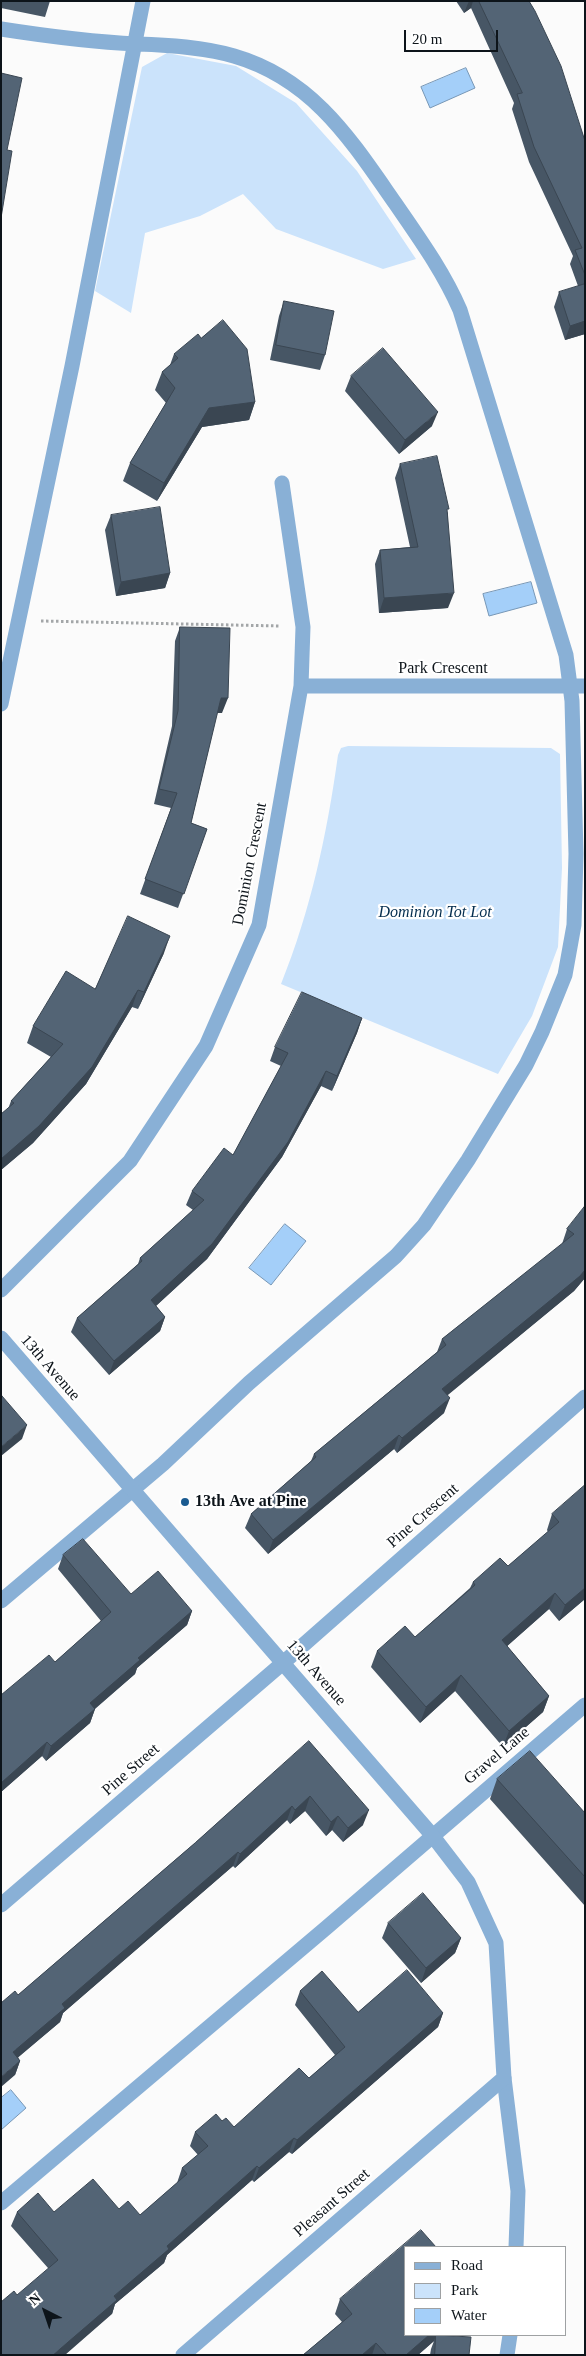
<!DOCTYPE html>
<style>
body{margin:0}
#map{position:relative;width:586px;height:2356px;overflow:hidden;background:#fbfbfb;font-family:"Times New Roman",serif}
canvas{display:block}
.frame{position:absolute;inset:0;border:2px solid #0d141a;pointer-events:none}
.legend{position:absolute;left:404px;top:2246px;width:162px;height:90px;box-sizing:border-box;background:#fff;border:1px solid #9ea1a3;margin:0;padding:6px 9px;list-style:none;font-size:15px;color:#0d141a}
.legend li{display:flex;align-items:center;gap:10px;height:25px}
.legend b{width:25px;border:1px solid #9ea1a3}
.north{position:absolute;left:20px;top:2286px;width:50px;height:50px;-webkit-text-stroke:4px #fff;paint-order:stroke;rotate:319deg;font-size:14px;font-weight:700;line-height:20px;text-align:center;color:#0d141a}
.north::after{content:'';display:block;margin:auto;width:18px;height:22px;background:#0d141a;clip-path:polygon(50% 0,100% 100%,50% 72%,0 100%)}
.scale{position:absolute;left:404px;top:30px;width:94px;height:22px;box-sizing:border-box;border:2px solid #0d141a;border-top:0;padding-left:6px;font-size:15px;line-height:18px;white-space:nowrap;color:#0d141a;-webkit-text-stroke:4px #fff;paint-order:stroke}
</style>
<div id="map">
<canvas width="586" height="2356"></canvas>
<div class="frame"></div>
<ul class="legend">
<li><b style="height:6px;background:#89b0d6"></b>Road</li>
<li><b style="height:14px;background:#cbe3fb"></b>Park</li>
<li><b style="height:14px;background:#a4cff9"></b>Water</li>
</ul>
<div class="north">N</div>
<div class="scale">20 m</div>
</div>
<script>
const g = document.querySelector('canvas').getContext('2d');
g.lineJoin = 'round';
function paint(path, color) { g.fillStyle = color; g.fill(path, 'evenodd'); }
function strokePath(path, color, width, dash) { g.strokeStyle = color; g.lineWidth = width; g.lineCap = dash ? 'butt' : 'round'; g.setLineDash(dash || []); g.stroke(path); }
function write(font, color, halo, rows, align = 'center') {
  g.font = font + ' "Times New Roman",serif'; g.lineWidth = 4.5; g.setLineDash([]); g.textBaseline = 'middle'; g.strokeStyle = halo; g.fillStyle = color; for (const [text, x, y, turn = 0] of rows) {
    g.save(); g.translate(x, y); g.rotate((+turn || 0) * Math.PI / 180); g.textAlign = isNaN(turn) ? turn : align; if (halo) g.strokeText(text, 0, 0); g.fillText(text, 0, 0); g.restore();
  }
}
const green = new Path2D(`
 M167,53L236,66L296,103L357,171L416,259L383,269L276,229L243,194L200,216L145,233L131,313L95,291L142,67Z
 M348,746L551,748L560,754L562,868L558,947L532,1016L498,1074L281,984C311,910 327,834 338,755L341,748Z`);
const water = new Path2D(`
 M466,68L475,88L430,108L421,87Z
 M531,582L537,603L489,616L483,594Z
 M285,1224L306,1241L271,1285L249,1268Z
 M11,2090L26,2108L1,2130V2098Z`);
const path = new Path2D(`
 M41,621L280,626`);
const lane = new Path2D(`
 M1,29C46,36 92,42 137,44C169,45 203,47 234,56C313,79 351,140 395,203C419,238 443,271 460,310L566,655L572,701L576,854L574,925L565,975L542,1032L526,1065L468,1160L424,1225L396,1256L249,1383L163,1464L1,1601
 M1,704L72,366L143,1
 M504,2078L518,2191L516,2247
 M1,2203L326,1928L585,1705
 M507,2355L510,2335`);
const street = new Path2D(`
 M301,686H585
 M1,1290L130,1161L206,1046L259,925L301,686L303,627L282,483
 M1,1338L432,1835L468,1882L496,1943L504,2078L183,2355
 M1,1905L284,1662L585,1397`);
const wall = new Path2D(`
 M1,1H50L45,17L1,8Z
 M456,1H529L585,141V334L565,340L554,307L559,292L578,286L570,264L573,256L529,162L512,109L514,103L471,8L464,13Z
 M284,301L325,355L320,370L270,360L279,316Z
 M174,354L255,402L249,420L202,427L157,501L123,481L130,463L166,403L155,390L162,372L170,365Z
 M351,376L432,426L399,454L345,391Z
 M400,464L448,513V608L379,613L375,564L380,550L410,547L395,478Z
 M111,515L170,573L165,588L116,596L105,530Z
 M180,627L222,713H217L191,823L207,829L178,908L140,894L171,808L154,804L172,726L175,641Z
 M164,953L138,1009L132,1007L86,1084L33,1143L1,1170V1114L8,1109L11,1101L51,1057L27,1043L33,1026Z
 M362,1018L357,1033L332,1091L321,1086L282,1157L207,1259L156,1306L165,1317L160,1331L109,1375L71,1332L77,1318L138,1264L140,1258L193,1210L186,1205L192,1191L233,1155L281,1066L270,1061L275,1047Z
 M585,1206V1278L574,1291L447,1395L444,1413L397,1453L394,1449L268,1554L245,1528L251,1514L311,1461L314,1454L437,1352L442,1339L562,1244L567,1229Z
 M585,1485V1599L559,1621L549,1609L507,1646L549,1696L543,1712L503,1747L455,1691L420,1723L371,1667L377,1651L415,1637L470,1588L473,1582L508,1566L548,1532L547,1530L552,1514Z
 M63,1555L131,1594L192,1611L187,1625L137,1668L135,1674L95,1709L90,1723L46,1761L42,1756L1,1792V1695L55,1662L101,1621L58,1569Z
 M309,1741L363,1825L343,1842L332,1830L326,1836L305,1811L290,1824L287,1820L235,1868L233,1866L63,2013L60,2022L18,2057L20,2061L15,2075L18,1995L195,1843Z
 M497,1779L585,1813V1906L490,1799Z
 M388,1923L461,1938L455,1953L421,1983L382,1938Z
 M300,1991L358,2012L443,2013L438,2027L292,2154L289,2152L254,2182L252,2180L167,2255L164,2263L115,2304L112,2314L48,2268L11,2226L17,2212H54L119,2209L140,2215L177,2183L182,2168L198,2155L190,2146L195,2132L222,2121L234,2127L309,2078L335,2055L295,2005Z
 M405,2247V2335H438L469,2355H430L431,2349L434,2341L418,2355H303L342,2322L335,2314L340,2299Z`);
const shadedWall = new Path2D(`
 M469,1H473L471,8L464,13Z
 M585,321V334L565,340L570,326Z
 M255,402L249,420L202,427L157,501L164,483L209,408Z
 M438,412L432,426L399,454L405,440Z
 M170,573L165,588L116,596L121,582Z
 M454,593L448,608L379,613L384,598Z
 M221,698H228L222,713H215Z
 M170,936L164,953L138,1009L144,992Z
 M138,990L132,1007L86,1084L33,1143L1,1170V1159Z
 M362,1018L357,1033L332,1091L337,1076Z
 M326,1071L321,1086L282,1157L207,1259L146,1315L151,1300Z
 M585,1270V1278L574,1291L437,1404L442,1389Z
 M165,1317L160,1331L109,1375L114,1361Z
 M450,1398L444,1413L397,1453L402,1438Z
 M27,1425L22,1439L1,1456V1447Z
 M399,1435L394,1449L268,1554L273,1540Z
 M585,1588V1599L559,1621L565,1605Z
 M555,1593L549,1609L496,1656L502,1640Z
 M192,1611L187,1625L137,1668L135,1674L85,1717L90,1703L138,1658Z
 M461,1675L455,1691L420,1723L426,1707Z
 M549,1696L543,1712L503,1747L509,1731Z
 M95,1709L90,1723L46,1761L51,1746Z
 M47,1742L42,1756L1,1792V1783Z
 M310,1796L305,1811L290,1824L295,1810Z
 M292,1806L287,1820L235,1868L240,1854Z
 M369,1810L363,1825L343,1842L348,1828Z
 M338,1816L332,1830L326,1836L331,1822Z
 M238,1852L233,1866L63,2013L60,2022L8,2066L13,2052L62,2004Z
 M461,1938L455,1953L421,1983L426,1968Z
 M443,2013L438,2027L292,2154L297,2140Z
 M20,2061L15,2075L1,2087V2077Z
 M294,2138L289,2152L254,2182L259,2168Z
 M257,2166L252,2180L167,2255L164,2263L115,2304L112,2314L65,2355H53L167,2246Z
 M429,2335H436L434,2341L418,2355H406Z
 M376,2343L372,2355H362Z`);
const building = new Path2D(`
 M479,1H529L535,11L561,66L585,141V275L575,250L582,248L534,147L517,94L522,93Z
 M1,73L22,78L7,150L12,151L1,218Z
 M585,284V321L570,326L559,292Z
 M284,301L334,311L325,355L276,345Z
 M223,320L247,349L255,402L209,408L164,483L130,463L175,388L162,372L178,358L174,354L198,334L201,338Z
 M383,348L438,412L405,440L351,376Z
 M437,456L449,509H447L454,593L384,598L380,550L418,547L400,464Z
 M160,507L170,573L121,582L111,515Z
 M180,627L230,628L228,698H221L191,823L207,829L184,894L145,879L177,793L159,789L178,711Z
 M128,916L170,936L144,992L138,990L92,1067L39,1126L1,1159V1114L14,1103L11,1101L63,1044L33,1026L66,971L95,989Z
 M302,992L362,1018L337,1076L326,1071L288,1142L212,1244L151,1300L165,1317L114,1361L77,1318L142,1261L140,1258L204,1200L192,1191L224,1148L233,1155L288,1053L275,1047Z
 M585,1206V1270L580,1276L442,1389L450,1398L402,1438L399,1435L273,1540L251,1514L316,1457L314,1454L446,1345L442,1339L574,1234L567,1229Z
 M2,1396L27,1425L1,1447V1397Z
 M585,1485V1588L565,1605L555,1593L502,1640L549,1696L509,1731L461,1675L426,1707L377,1651L405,1626L415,1637L475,1585L473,1582L500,1558L508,1566L559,1522L552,1514Z
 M83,1539L131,1594L158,1571L192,1611L138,1658L140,1660L90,1703L95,1709L51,1746L47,1742L1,1783V1695L49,1655L55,1662L111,1612L63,1555Z
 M309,1741L369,1810L348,1828L338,1816L331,1822L310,1796L295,1810L292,1806L240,1854L238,1852L62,2004L65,2008L13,2052L20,2061L1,2077V2003L15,1991L18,1995L195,1843Z
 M530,1751L585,1813V1877L497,1779Z
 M423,1893L461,1938L426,1968L388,1923Z
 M407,1970L443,2013L297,2140L294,2138L259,2168L257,2166L167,2246L169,2249L114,2296L117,2300L53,2355H1V2302L14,2291L17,2295L58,2260L17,2212L38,2193L54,2212L93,2179L119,2209L128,2201L140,2215L187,2174L182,2168L208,2146L195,2132L216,2114L222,2121L226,2118L234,2127L299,2068L309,2078L345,2047L300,1991L322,1971L358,2012Z
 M421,2230L436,2247H405V2335H429L406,2355H387L376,2343L362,2355H303L352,2314L340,2299Z
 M436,2335L471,2337L469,2355H435Z`);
const markers = [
 [185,1502,5,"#1b5b91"]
];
const streetNames = [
 ["Park Crescent",443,669],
 ["Dominion Crescent",250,864,-79],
 ["13th Avenue",50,1368,49],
 ["Pine Crescent",423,1516,-41],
 ["13th Avenue",316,1673,49],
 ["Gravel Lane",497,1756,-40],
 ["Pine Street",131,1770,-41],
 ["Pleasant Street",332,2203,-41]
];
const parkNames = [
 ["Dominion Tot Lot",435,913]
];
const poiNames = [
 ["13th Ave at Pine",195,1502]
];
paint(green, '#cbe3fb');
paint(water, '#a4cff9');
strokePath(water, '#7797b6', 1);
strokePath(path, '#a3a6a8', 3, [2.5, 2.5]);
strokePath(lane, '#89b0d6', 15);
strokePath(street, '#89b0d6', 15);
paint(wall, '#475665');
paint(shadedWall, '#3a4652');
paint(building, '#536475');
strokePath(building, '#3a4652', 1);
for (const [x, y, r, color] of markers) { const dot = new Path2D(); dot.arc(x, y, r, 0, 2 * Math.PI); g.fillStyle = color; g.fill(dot); strokePath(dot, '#fff', 2); }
write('16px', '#0d141a', '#fff', streetNames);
write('italic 16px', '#052e4f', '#fff', parkNames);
write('bold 16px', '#0d141a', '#fff', poiNames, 'left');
</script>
